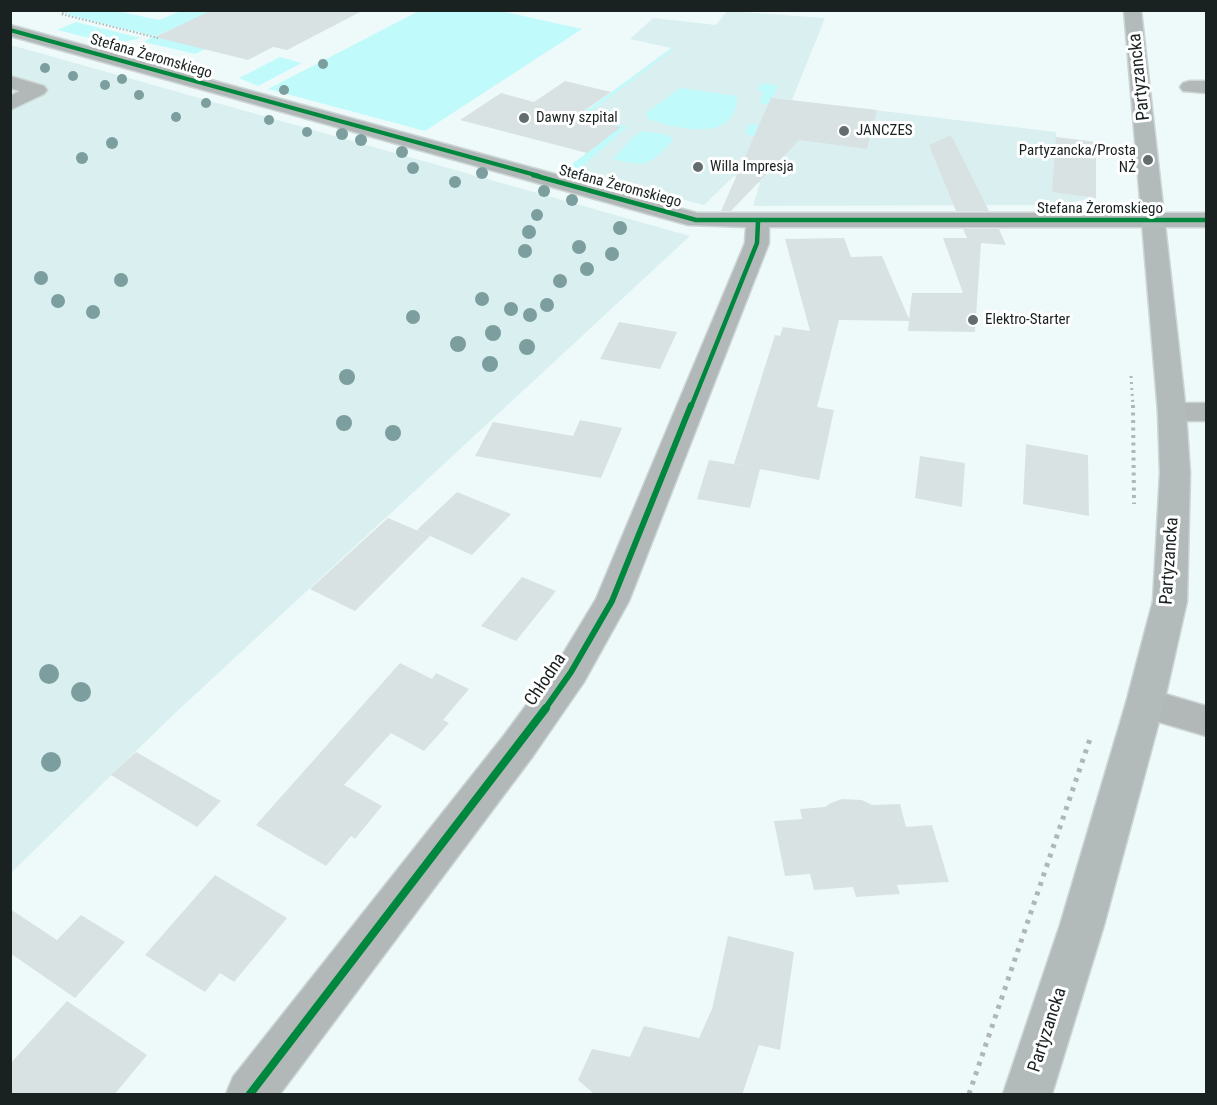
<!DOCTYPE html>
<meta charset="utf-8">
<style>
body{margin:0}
#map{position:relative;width:1217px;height:1105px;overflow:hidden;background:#eefafa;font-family:"Roboto Condensed",sans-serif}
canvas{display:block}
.frame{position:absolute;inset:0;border:12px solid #192121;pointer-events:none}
</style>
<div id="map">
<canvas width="1217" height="1105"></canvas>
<div class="frame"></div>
</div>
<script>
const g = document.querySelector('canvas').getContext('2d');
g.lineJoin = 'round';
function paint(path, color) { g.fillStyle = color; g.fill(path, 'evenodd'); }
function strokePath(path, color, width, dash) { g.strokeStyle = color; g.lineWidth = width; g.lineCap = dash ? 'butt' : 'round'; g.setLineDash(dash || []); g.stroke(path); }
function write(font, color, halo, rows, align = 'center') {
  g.font = font + ' "Roboto Condensed",sans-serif'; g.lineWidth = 6; g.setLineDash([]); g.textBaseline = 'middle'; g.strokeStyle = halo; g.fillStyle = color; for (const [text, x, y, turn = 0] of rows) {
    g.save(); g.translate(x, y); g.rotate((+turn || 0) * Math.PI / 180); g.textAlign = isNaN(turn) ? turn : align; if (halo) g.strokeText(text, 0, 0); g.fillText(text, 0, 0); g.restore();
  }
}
const built = new Path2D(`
 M727,11L825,18L792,100L1056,132V137L1096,142V198L1054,205L753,206L760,183L734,176L704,205L566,169L620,127L579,116L671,48L630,39L653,18L716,25Z
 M11,45L690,236L172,716L11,873Z`);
const green = new Path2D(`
 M73,11H117L159,20L181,11H212L156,36L206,49L195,54L144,42L154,36L65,14Z
 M419,11H501L582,29L425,131L268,89Z
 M76,22L141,38L114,44L57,30Z
 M672,48L674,49L586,115L627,127L576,172L566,169L620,127L579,116Z
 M280,57L302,63L258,86L239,78Z
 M764,83L779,86L769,102L787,105L776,141L745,134L747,126L751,124L775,126L783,107L760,103L763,92L757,89Z
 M680,88L737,96C738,144 677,129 648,119L646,113Z
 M642,131L669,135L673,140C648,166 649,168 613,159L633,137Z`);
const building = new Path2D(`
 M212,10H364L287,50L273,47L248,60L155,37Z
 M565,81L611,92L577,116L621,127L587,153L460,120L501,93L534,102Z
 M771,98L877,110L867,149L799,140L731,211H721Z
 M951,135L989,211H956L929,145Z
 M1056,137L1096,142V198L1052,192Z
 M963,229H999L1006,245L981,243L975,332L908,331L909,321L839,320L817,407L834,410L819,480L760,469L750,508L697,499L709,460L756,468L734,464L775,335L780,336L783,327L810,331L785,239L844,238L851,257L882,256L909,319L912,293H963L943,238H967Z
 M619,322L677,332L660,369L600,359Z
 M580,420L622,428L601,478L475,456L493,422L573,436Z
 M1026,444L1088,455L1089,516L1023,504Z
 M920,456L965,463L962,507L915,498Z
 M457,492L511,514L472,555L417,530Z
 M388,518L430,536L355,611L310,589Z
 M522,577L556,591L516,641L481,626Z
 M400,663L432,679L436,673L469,689L443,720L449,723L424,751L391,733L344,785L382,806L355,839L351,836L326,866L256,825Z
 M136,752L221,801L197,827L111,775Z
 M842,799L862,800L872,805L900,804L906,827L932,825L949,882L897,885L900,894L856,897L853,887L814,890L810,874L785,876L774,821L802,819L800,809L825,807L831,803Z
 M215,875L287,918L234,982L220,973L205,992L145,955Z
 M10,909L57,940L81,915L125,942L75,998L10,953Z
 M728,936L794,952L780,1050L759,1045L742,1095H595L578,1080L592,1049L630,1057L644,1026L699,1038L712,1009Z
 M67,1001L147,1055L114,1095H10V1064Z`);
const pathFar3 = new Path2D(`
 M70,10L61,14L158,38`);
const pathFar2 = new Path2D(`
 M1131,376L1133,407`);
const pathFar1 = new Path2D(`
 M1133,405L1134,504`);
const path = new Path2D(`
 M969,1094L1091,736`);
const minor = new Path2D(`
 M10,25L697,213H1206V227H769V243L629,601L584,682L533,756L280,1094H226L233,1077L505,734L558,662L596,599L745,243L746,227L688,225L10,36Z
 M10,76L44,86L47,90L44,94L10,110V96L20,91L10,88Z
 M1190,81H1206V93L1183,91L1180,87L1183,83Z
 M1172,403H1206V421H1172L1162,418L1158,412L1162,406Z
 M1145,688L1206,706V736L1132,714L1126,703L1132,692Z`);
const major = new Path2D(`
 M1124,10H1141L1186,412L1190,473L1187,601L1164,703L1104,925L1052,1094H1003L1060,925L1126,703L1153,601L1160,473L1158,412Z`);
const cyclewayFar3 = new Path2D(`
 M10,30L539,176`);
const cyclewayFar2 = new Path2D(`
 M533,175L696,220H1206
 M691,407L757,243L758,222`);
const cyclewayFar1 = new Path2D(`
 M545,709L571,672L612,601L691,405`);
const cycleway = new Path2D(`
 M250,1094L546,708`);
const trees = [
 [323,64,5],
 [45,68,5],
 [73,76,5],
 [122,79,5],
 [105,85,5],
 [284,90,5],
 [139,95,5],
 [206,103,5],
 [176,117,5],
 [269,120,5],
 [307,132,5],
 [342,134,6],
 [361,140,6],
 [112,143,6],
 [402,152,6],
 [82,158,6],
 [413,168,6],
 [482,173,6],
 [455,182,6],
 [544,191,6],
 [572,200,6],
 [537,215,6],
 [620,228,7],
 [529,232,7],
 [579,247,7],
 [525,251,7],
 [612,254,7],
 [587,269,7],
 [41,278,7],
 [121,280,7],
 [560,281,7],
 [482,299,7],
 [58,301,7],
 [547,305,7],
 [511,309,7],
 [93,312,7],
 [530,315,7],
 [413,317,7],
 [493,333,8],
 [458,344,8],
 [527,347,8],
 [490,364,8],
 [347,377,8],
 [344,423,8],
 [393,433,8],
 [49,674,10],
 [81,692,10],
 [51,762,10]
];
const markers = [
 [524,118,6,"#646d6d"],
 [844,131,6,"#646d6d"],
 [1148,160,6,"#646d6d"],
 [698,167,6,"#646d6d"],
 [973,320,6,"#646d6d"]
];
const farStreetnames = [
 ["Stefana Żeromskiego",151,57,16],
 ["Stefana Żeromskiego",620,187,15],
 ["Stefana Żeromskiego",1100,209]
];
const farPoinames = [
 ["Dawny szpital",536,118],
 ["JANCZES",856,131],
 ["Partyzancka/Prosta",1136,151,"right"],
 ["NŻ",1136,168,"right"],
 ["Willa Impresja",710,167],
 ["Elektro-Starter",985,320]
];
const streetNames = [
 ["Partyzancka",1140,77,-96],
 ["Partyzancka",1170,561,-86],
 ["Chłodna",546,680,-56],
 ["Partyzancka",1048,1030,-72]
];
paint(built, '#daf0f0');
paint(green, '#c1fafa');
paint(building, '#d8e2e2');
strokePath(minor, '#cdd6d6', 3);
strokePath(major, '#cdd6d6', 3);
strokePath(pathFar3, '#b0b6b6', 2, [1.5, 2]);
strokePath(pathFar2, '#b0b6b6', 3, [2, 4]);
strokePath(pathFar1, '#b0b6b6', 4, [3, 4.5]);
strokePath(path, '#b0b6b6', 5, [4, 6]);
paint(minor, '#b2b8b8');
paint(major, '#b2baba');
strokePath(cyclewayFar3, '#00873e', 4);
strokePath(cyclewayFar2, '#00873e', 4.5);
strokePath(cyclewayFar1, '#00873e', 6);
strokePath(cycleway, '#00873e', 8);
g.fillStyle = '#7c9e9e';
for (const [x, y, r] of trees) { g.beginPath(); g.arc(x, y, r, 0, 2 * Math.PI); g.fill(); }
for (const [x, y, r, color] of markers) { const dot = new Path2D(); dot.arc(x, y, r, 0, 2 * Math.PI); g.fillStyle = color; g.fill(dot); strokePath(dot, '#fff', 2); }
write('15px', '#192121', '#fff', farStreetnames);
write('15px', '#192121', '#fff', farPoinames, 'left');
write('18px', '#192121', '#fff', streetNames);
</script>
